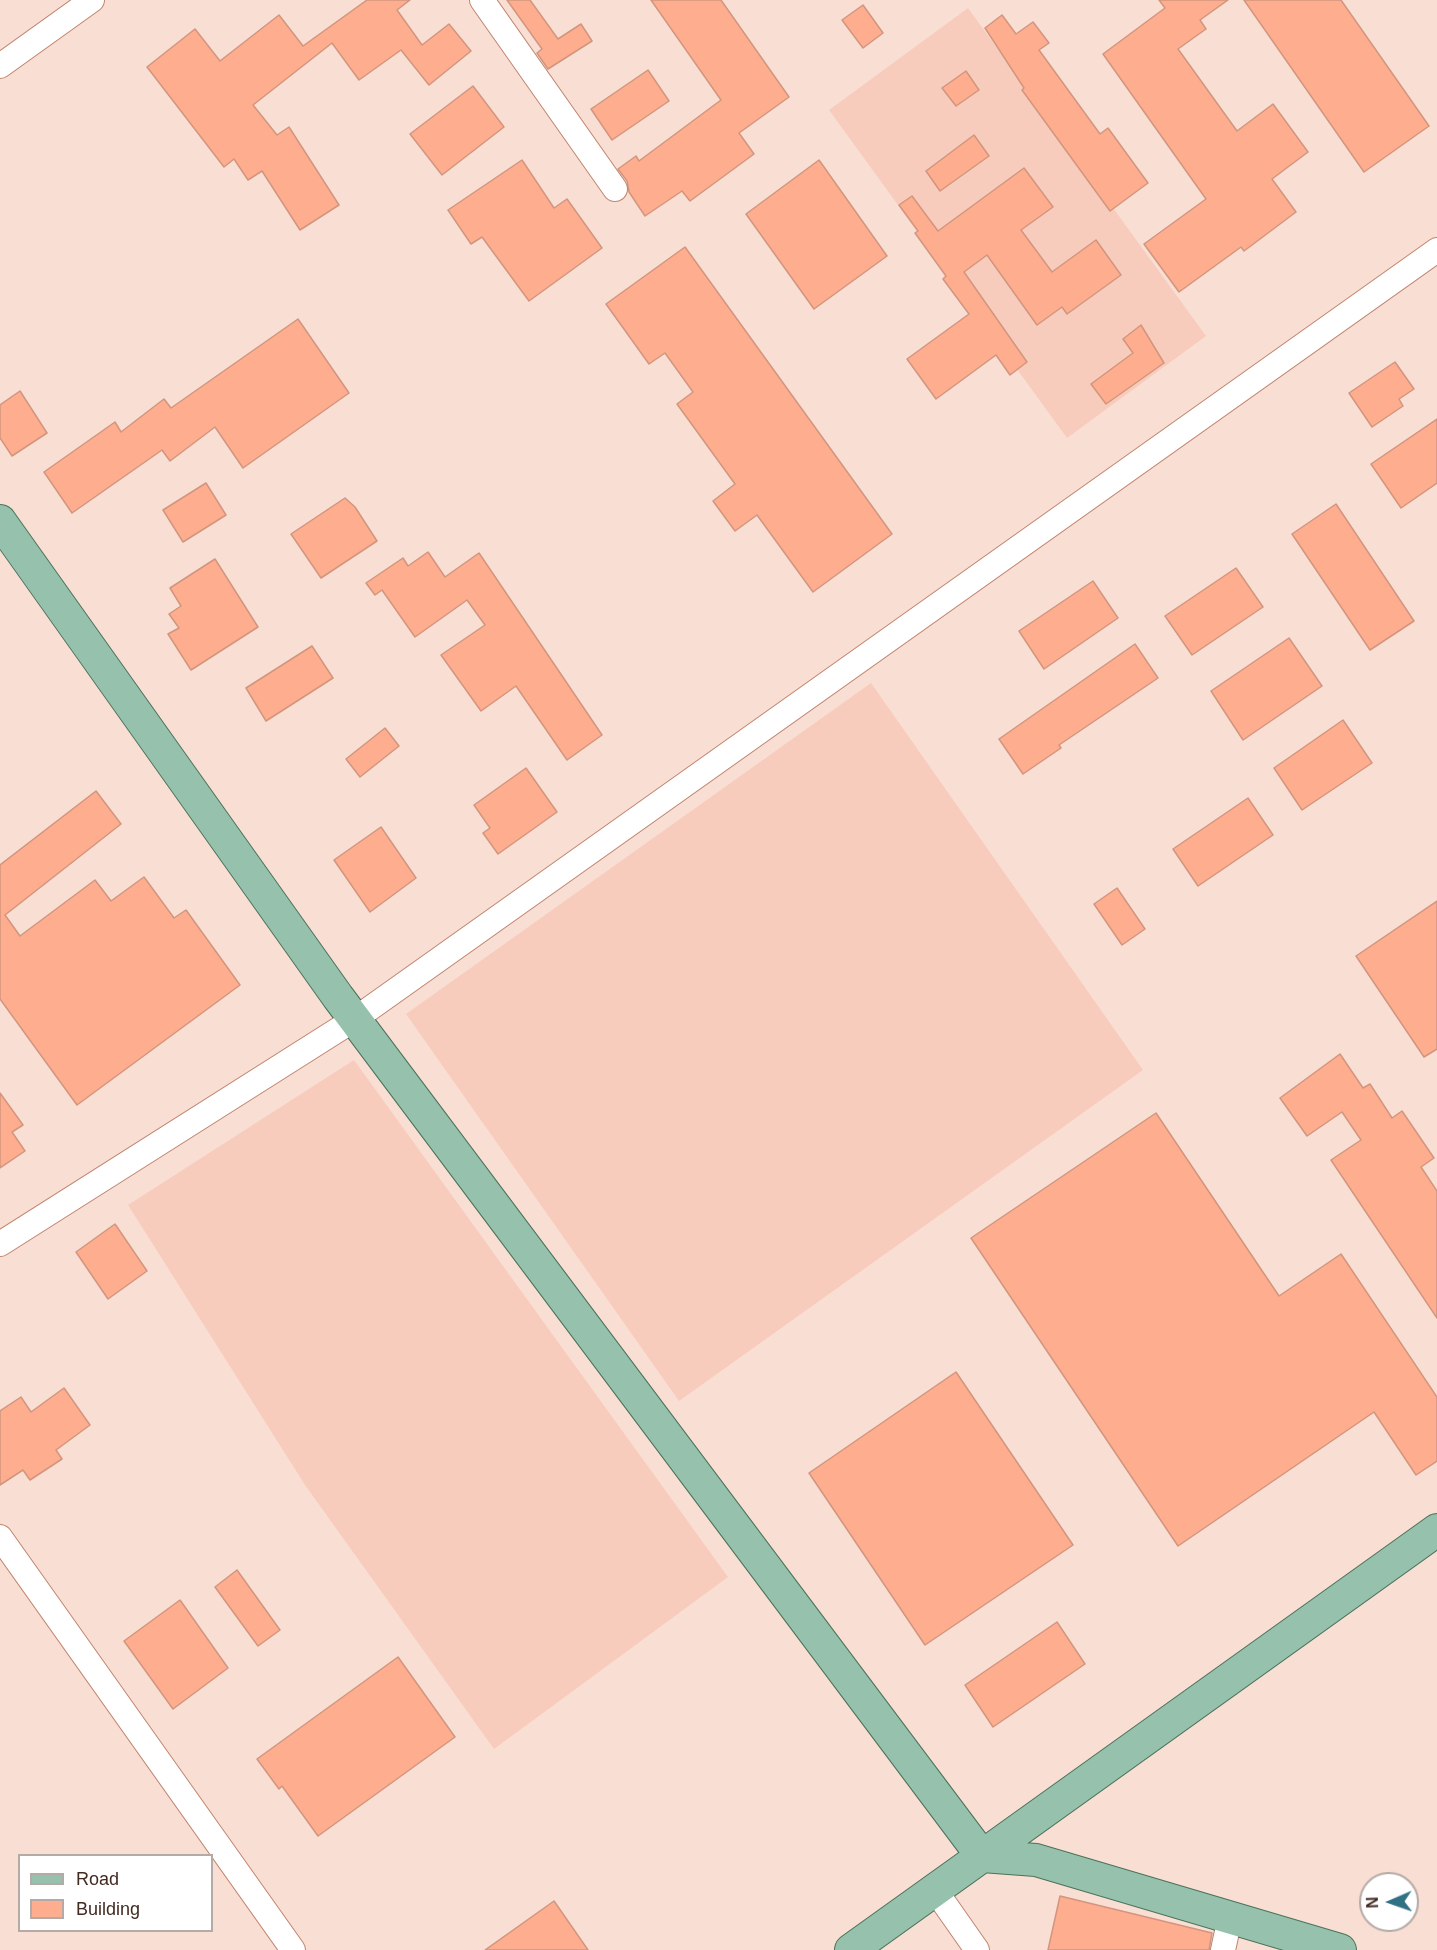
<!DOCTYPE html>
<style>
body{margin:0}
#map{position:relative;width:1437px;height:1950px;overflow:hidden;background:#f9ded4;font-family:Arial,sans-serif}
canvas{display:block}
.legend{position:absolute;left:18px;top:1854px;width:195px;height:78px;box-sizing:border-box;background:#fff;border:2px solid #b4aaa6;margin:0;padding:8px 10px;list-style:none;font-size:18px;color:#432a21}
.legend li{display:flex;align-items:center;gap:12px;height:30px}
.legend b{width:30px;border:2px solid #b4aaa6}
.north{position:absolute;left:1359px;top:1872px;width:60px;height:60px;box-sizing:border-box;background:#fff;border:2px solid #b4aaa6;border-radius:50%;rotate:268deg;font-size:16px;font-weight:700;line-height:24px;text-align:center;color:#432a21}
.north::after{content:'';display:block;margin:auto;width:21px;height:27px;background:#317185;clip-path:polygon(50% 0,100% 100%,50% 72%,0 100%)}
</style>
<div id="map">
<canvas width="1437" height="1950"></canvas>
<ul class="legend">
<li><b style="height:8px;background:#95c1ad"></b>Road</li>
<li><b style="height:16px;background:#feae8f"></b>Building</li>
</ul>
<div class="north">N</div>
</div>
<script>
const g = document.querySelector('canvas').getContext('2d');
g.lineJoin = 'round';
function paint(path, color) { g.fillStyle = color; g.fill(path, 'evenodd'); }
function strokePath(path, color, width, dash) { g.strokeStyle = color; g.lineWidth = width; g.lineCap = dash ? 'butt' : 'round'; g.setLineDash(dash || []); g.stroke(path); }
const built = new Path2D(`
 M968,8L1206,336L1067,438L829,110Z
 M871,683L1143,1070L679,1401L406,1014Z
 M354,1060L728,1577L494,1749L305,1485L128,1205Z`);
const building = new Path2D(`
 M367,0H410L397,10L422,45L449,24L471,51L429,85L401,50L359,80L332,43L253,105L277,135L289,127L339,205L300,230L262,171L248,180L234,159L224,167L147,67L195,29L220,61L279,15L303,46Z
 M507,0H530L558,39L581,24L592,41L548,69L537,53L542,49Z
 M651,0H721L789,97L739,133L754,154L690,201L682,191L645,216L629,192L627,181L618,169L636,156L639,161L721,100Z
 M1159,0H1228L1200,20L1206,29L1178,49L1237,131L1273,104L1308,152L1272,179L1296,212L1244,251L1241,247L1179,292L1144,244L1206,199L1103,54L1165,8Z
 M1244,0H1341L1429,126L1364,172Z
 M863,5L883,33L863,48L842,20Z
 M1002,15L1016,34L1033,22L1049,43L1039,50L1100,134L1108,128L1148,183L1110,211L1022,90L1024,88L985,28Z
 M648,70L669,101L612,140L591,109Z
 M966,71L979,90L956,106L942,88Z
 M473,86L504,127L442,175L410,134Z
 M974,135L989,156L940,191L926,171Z
 M522,160L554,208L567,199L602,248L529,301L482,237L471,244L448,210Z
 M819,160L887,256L814,309L746,214Z
 M1024,168L1053,207L1021,230L1052,272L1096,240L1121,275L1067,314L1062,307L1037,325L987,255L964,272L1027,362L1010,375L996,355L936,399L907,359L969,314L943,279L946,276L915,233L918,231L899,205L912,196L938,231Z
 M685,247L892,534L813,592L757,515L735,531L713,501L735,484L677,404L693,392L665,353L649,364L606,304Z
 M298,319L349,393L243,468L215,427L170,461L162,450L72,513L44,472L115,422L121,432L164,399L171,408Z
 M1141,325L1164,363L1106,404L1091,384L1133,353L1123,339Z
 M1395,362L1414,389L1399,399L1403,406L1372,427L1349,393Z
 M20,391L47,433L12,456L0,438V405Z
 M1437,419V483L1401,508L1371,464Z
 M206,483L226,515L183,542L163,510Z
 M345,498L355,507L377,541L321,578L291,534Z
 M1336,504L1414,621L1370,650L1292,534Z
 M428,552L445,577L479,553L602,735L567,760L516,686L481,711L441,655L485,625L467,600L415,637L382,590L375,595L366,583L403,558L408,566Z
 M215,559L258,627L191,670L168,634L179,628L169,614L181,606L170,588Z
 M1236,568L1263,607L1192,655L1165,616Z
 M1093,581L1118,618L1044,669L1019,631Z
 M1289,638L1322,686L1243,740L1211,691Z
 M1135,644L1158,678L1059,745L1061,748L1023,774L999,739Z
 M312,646L333,678L266,721L246,688Z
 M1343,720L1372,763L1302,810L1274,768Z
 M385,728L399,746L360,777L346,759Z
 M526,768L557,812L498,854L483,833L490,828L474,805Z
 M96,791L121,824L5,915L20,936L95,880L111,901L144,877L174,918L186,910L240,985L77,1105L0,999V865Z
 M1248,798L1273,835L1198,886L1173,849Z
 M381,827L416,878L370,912L334,860Z
 M1117,888L1145,929L1122,945L1094,904Z
 M1437,901V1049L1424,1057L1356,956Z
 M1340,1054L1363,1088L1370,1084L1392,1118L1402,1111L1434,1158L1421,1167L1437,1191V1318L1331,1160L1361,1140L1342,1112L1307,1136L1280,1098Z
 M0,1093L23,1125L12,1132L25,1151L0,1168Z
 M1156,1113L1279,1296L1341,1254L1437,1397V1461L1416,1475L1374,1412L1178,1546L971,1238Z
 M115,1224L147,1271L108,1299L76,1252Z
 M956,1372L1073,1545L925,1645L809,1473Z
 M64,1388L90,1425L56,1450L62,1459L30,1480L23,1470L0,1485V1411L21,1397L31,1412Z
 M237,1570L280,1630L258,1646L215,1587Z
 M180,1600L228,1668L173,1709L124,1641Z
 M1057,1622L1085,1664L993,1727L965,1685Z
 M398,1657L455,1737L318,1836L282,1786L279,1789L257,1759Z
 M1060,1896L1212,1933L1209,1950H1048Z
 M554,1901L588,1950H485Z`);
const minor = new Path2D(`
 M482,0L615,189
 M0,66L92,0
 M0,1244L355,1019L1437,250
 M0,1537L293,1950
 M935,1890L977,1950
 M1223,1950L1230,1918`);
const major = new Path2D(`
 M0,521L338,997L982,1856L1036,1860L1340,1950
 M851,1950L1437,1530`);
paint(built, '#f8ccbc');
paint(building, '#feae8f');
strokePath(building, '#d2957e', 1.5);
strokePath(minor, '#c0846d', 26);
strokePath(major, '#4b7258', 34);
strokePath(minor, '#fff', 24);
strokePath(major, '#95c1ad', 32);
</script>
